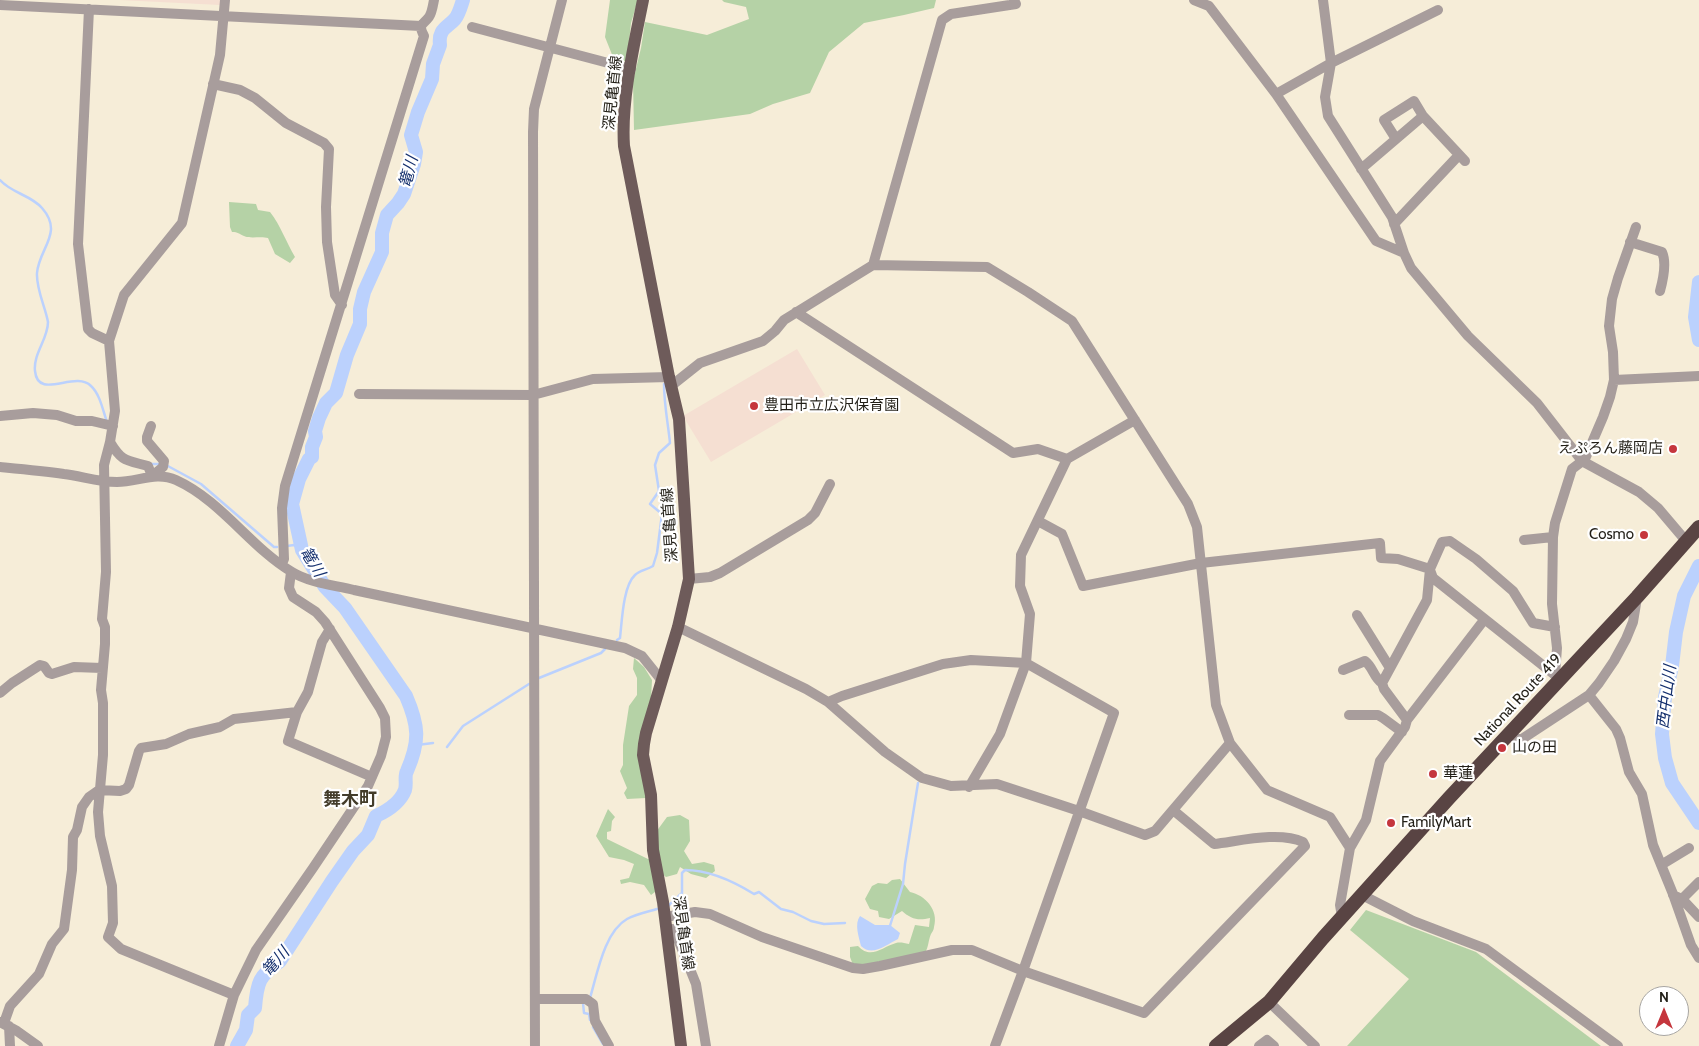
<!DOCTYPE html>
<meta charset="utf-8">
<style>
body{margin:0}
#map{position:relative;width:1699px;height:1046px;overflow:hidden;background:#f6edd8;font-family:Cabin,sans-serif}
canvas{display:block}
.north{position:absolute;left:1639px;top:986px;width:50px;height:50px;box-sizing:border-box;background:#fff;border:1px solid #a7a5a2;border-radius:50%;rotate:0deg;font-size:14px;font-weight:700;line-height:20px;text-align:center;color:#221f17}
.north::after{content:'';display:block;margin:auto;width:18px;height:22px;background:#c5363d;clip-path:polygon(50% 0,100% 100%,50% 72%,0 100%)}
</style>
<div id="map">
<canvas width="1699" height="1046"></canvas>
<div class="north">N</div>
</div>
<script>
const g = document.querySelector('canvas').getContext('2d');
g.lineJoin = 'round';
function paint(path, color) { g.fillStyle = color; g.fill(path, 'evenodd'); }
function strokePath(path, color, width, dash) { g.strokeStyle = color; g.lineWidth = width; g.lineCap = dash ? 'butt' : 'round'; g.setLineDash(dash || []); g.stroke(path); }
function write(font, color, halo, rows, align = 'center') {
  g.font = font + ' Cabin,"Noto Sans JP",sans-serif'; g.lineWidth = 4.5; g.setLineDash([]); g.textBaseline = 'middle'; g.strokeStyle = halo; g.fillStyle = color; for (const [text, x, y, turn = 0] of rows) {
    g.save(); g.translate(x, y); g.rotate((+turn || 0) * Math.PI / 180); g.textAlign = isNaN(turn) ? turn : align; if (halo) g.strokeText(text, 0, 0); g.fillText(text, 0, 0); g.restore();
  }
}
const education = new Path2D(`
 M119,0H221L220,5Z
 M797,349L825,395L711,462L683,416Z`);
const green = new Path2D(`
 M610,0H638L631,23L627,62L613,57L605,37Z
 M722,0H936L934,8L904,15L864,23L829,52L810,93L773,104L750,114L634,130L633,81L641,48L645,22L707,35L749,19L746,7L724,2Z
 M229,202L256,204L258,210L270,212C281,226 286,242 295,257L290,263L275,254L268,238C261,236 250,239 244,236C239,234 238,232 232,232L230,227Z
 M634,658L644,667L652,680L646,798L627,799L624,793L627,788L620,771L623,765V745L629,706L637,695V678L633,669Z
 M608,809L615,817L612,821L611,831L607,832V839L648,859L656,858V832L667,817L680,815L689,820L690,841L684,851L692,864L704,862L714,865L715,871L706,878L691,874L680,867L677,874L666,877L661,873L655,892L651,895L644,885L630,882L621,884L620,880L629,878L634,864L624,860L609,857L596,836Z
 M900,879L910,892C925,895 939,910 934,927C934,930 932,932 931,934C928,941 929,946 925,953L876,965H853L850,957V947L858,946C871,960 882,947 896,943C900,942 904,943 909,944L915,925L929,927L930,918C918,921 911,919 902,911L889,919L879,917L878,911L870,909L865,899L872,886L878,883L887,884L892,880Z
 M1366,910L1476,952L1601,1046H1347L1409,979L1350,930Z`);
const water = new Path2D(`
 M860,916L875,925H890L900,933L898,939C886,945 872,957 861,946C859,937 854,924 860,916Z`);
const stream = new Path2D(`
 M0,180C11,193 31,195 42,208C64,233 39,248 37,273C36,289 45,306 48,322C48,339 33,354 35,371C38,401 75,370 91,386C100,394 103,411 107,422
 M149,464H161
 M166,465L201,484L274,547H277
 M287,546L294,545L302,550
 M617,640L620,638C622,621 623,586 635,575C640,570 647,570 653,566L657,553L662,514L650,504L659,491L655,465L659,453L670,443C668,423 664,404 664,384
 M539,678L601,653L605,649
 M417,745L433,743
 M447,747L463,726L529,684
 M668,906L682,893V873L685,870C710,870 733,881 754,894L759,892L781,909L793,912L811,921L824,924L845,923
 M889,929L903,884L905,864L918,783
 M590,998C597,975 604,932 627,919C636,914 647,912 657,909
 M583,1003L584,1013L589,1014L590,1020
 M593,1027L603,1044`);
const river = new Path2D(`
 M1699,282L1695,317L1699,340
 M1699,566L1684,596L1676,632L1672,666L1665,697L1662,734L1665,758L1672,783L1699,823
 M237,1046L246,1030L248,1015L255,1008C257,982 259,976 280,961L332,881L353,851L368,835L376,816C387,811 400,803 405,790C407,784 404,776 407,771C420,741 419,726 406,696L345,608L325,587L302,550L292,504L299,479L309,459L312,457V447L316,437L315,431L319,418L326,403L336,393L347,355L360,324V309L364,292L382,252V233L387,215L398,203L404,194L414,164L416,152L411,135L418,112L432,79L433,64L440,45C438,29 447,28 455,19C459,14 461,6 463,0`);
const minor = new Path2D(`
 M225,0L220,55L182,223L124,295L109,341L115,411L110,442L104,465L106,572L102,619L105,627V644L101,690L103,703V755L98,812L100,836L112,886L113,923L108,937L121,949L234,995
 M1194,0L1209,6L1276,94L1376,241L1404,253
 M1323,0L1331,63L1325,97L1328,116L1392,217L1404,253L1411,268L1447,311L1468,336L1537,403L1582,461L1639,492L1658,508L1686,541
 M0,5L421,26
 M89,9L78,244L88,329L92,333L109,341
 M472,27L631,69
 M213,84L240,90L255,98L286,123L324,143L329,149L326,207L327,242L335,295L342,305
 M1276,94L1331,63L1438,10
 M1423,116L1465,161
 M1361,169L1423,116L1414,101L1384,120L1396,139
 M1394,224L1459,155
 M1630,242L1662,252C1667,263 1663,280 1660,291
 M873,265L942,20L951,14L1016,4L1014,0
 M796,312L1013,453L1038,449L1067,459
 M1614,380L1699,376
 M671,386L700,363L763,341L775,331L784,320L873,265L987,267L1028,292L1072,321L1188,504L1197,527L1216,705L1230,743L1267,790L1330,817L1350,848
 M359,394L533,395L593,379L669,377
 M0,416L33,413L57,415L76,421H92L113,426
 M110,442C122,462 126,460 148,466L152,476L163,467L164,461L147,441V437L151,426
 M0,467C21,469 43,471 64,474C81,476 99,482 117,482C138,482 156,471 176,480C222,501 250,547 292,572C310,583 334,585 354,590L625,648L642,656L662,681
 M1038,521L1062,534L1083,586L1201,563L1380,543L1381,558L1398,559L1430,569
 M1524,540L1553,537
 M282,564L284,559L282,508L285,486L424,36C418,24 422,26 429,17C432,13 433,5 434,0
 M1430,570L1433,578L1555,675
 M689,579L710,577L720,573L808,520L815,513L830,484
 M1357,615L1390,668
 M678,627L806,689L828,702L885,752L922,778L951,786L997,784L1079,811L1145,835L1155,831L1230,743
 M330,629L322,642L308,692L297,712L288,741L372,777
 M1343,670L1365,661C1373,667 1374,678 1382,683
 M1559,680L1555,675L1557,648L1552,604L1553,537L1555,523L1572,469L1585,459L1603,417L1610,397L1614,380L1613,352L1609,326L1612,299L1618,278L1636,227
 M0,693L12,683L40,665L44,666L49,673L52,674L74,667L102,668
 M1589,695L1616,729L1620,738L1629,772L1642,794L1653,845L1673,894L1691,945L1699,958
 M828,702L842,696L943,664L971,660L1026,663L1114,713L1023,971L995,1046
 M1349,715H1378L1383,718L1402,732
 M1407,720L1484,620
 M1511,734L1517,739H1522L1589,695L1599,683L1614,661L1626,639L1633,622L1637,598
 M969,787L1000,734L1026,663L1030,614L1020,586L1021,555L1067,459L1135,420
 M1661,865L1689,848
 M1362,895L1413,921L1486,949L1618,1046
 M1673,895L1682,899L1699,917
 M1682,899L1699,882
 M665,917L695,912L710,914L762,937L853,968L863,969L880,966L952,950H972L1023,971L1144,1013L1305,846L1303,842C1279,831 1240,841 1214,844L1173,810
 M1342,917L1340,905L1350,848L1366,820L1380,761L1405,727L1407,720L1384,689L1382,683L1427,600L1430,569L1442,542L1450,541L1476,559L1513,591L1533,623L1555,627
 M667,929H672L675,932L696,984L706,1046
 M535,999H586L593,1004L595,1021L609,1046
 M1269,1002L1315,1046
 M0,1022L17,1031L38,1046
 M4,1023L10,1006L39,974L52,944L64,929L72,870L73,837L77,830L82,807L89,797L99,790L120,791L126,789L129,785L139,751L141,748L166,744L189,734L220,727L234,719L297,712
 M9,1026L10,1046
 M219,1046L234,995L256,950L313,868L368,786L381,756L386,737L385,718L380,708L325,622L316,612L293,597L289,588L291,572
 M535,1046L533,132L534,109L562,0
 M1259,1046L1267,1040L1274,1046`);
const major = new Path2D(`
 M643,0C634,45 621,100 624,146L669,377L679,419L689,579L678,627L646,733L644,744L643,755L651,795L653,850L663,902L681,1046`);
const highway = new Path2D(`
 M1216,1046L1269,1002L1323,938L1449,798L1637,597L1699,527`);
const markers = [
 [754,406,5,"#c5363d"],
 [1673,449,5,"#c5363d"],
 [1644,535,5,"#c5363d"],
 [1502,748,5,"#c5363d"],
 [1433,774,5,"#c5363d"],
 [1391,823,5,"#c5363d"]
];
const streetNames = [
 ["深見亀首線",613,93,-84],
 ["深見亀首線",670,525,-94],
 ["National Route 419",1518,700,-47],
 ["深見亀首線",683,933,82]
];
const poiNames = [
 ["豊田市立広沢保育園",764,406],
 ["えぷろん藤岡店",1663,449,"right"],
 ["Cosmo",1634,535,"right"],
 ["山の田",1512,748],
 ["華蓮",1443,774],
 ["FamilyMart",1401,823]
];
const waterNames = [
 ["篭川",409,172,-75],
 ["篭川",312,562,59],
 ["西中山川",1667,697,-83],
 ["篭川",276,962,-49]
];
const quarterNames = [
 ["舞木町",350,800]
];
paint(education, '#f5dfd2');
paint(green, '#b5d2a6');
paint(water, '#bbd1fd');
strokePath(stream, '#bbd1fd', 2.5);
strokePath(river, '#bbd1fd', 14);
strokePath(minor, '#a89d9c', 10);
strokePath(major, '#6e5b5a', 12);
strokePath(highway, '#594443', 14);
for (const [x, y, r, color] of markers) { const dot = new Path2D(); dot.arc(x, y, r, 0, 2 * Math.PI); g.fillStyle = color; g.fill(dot); strokePath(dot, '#fff', 2); }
write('15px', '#221f17', '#fff', streetNames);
write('15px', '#221f17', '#fff', poiNames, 'left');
write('italic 16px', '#15306e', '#fff', waterNames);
write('bold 18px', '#433c2a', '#fff', quarterNames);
</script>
